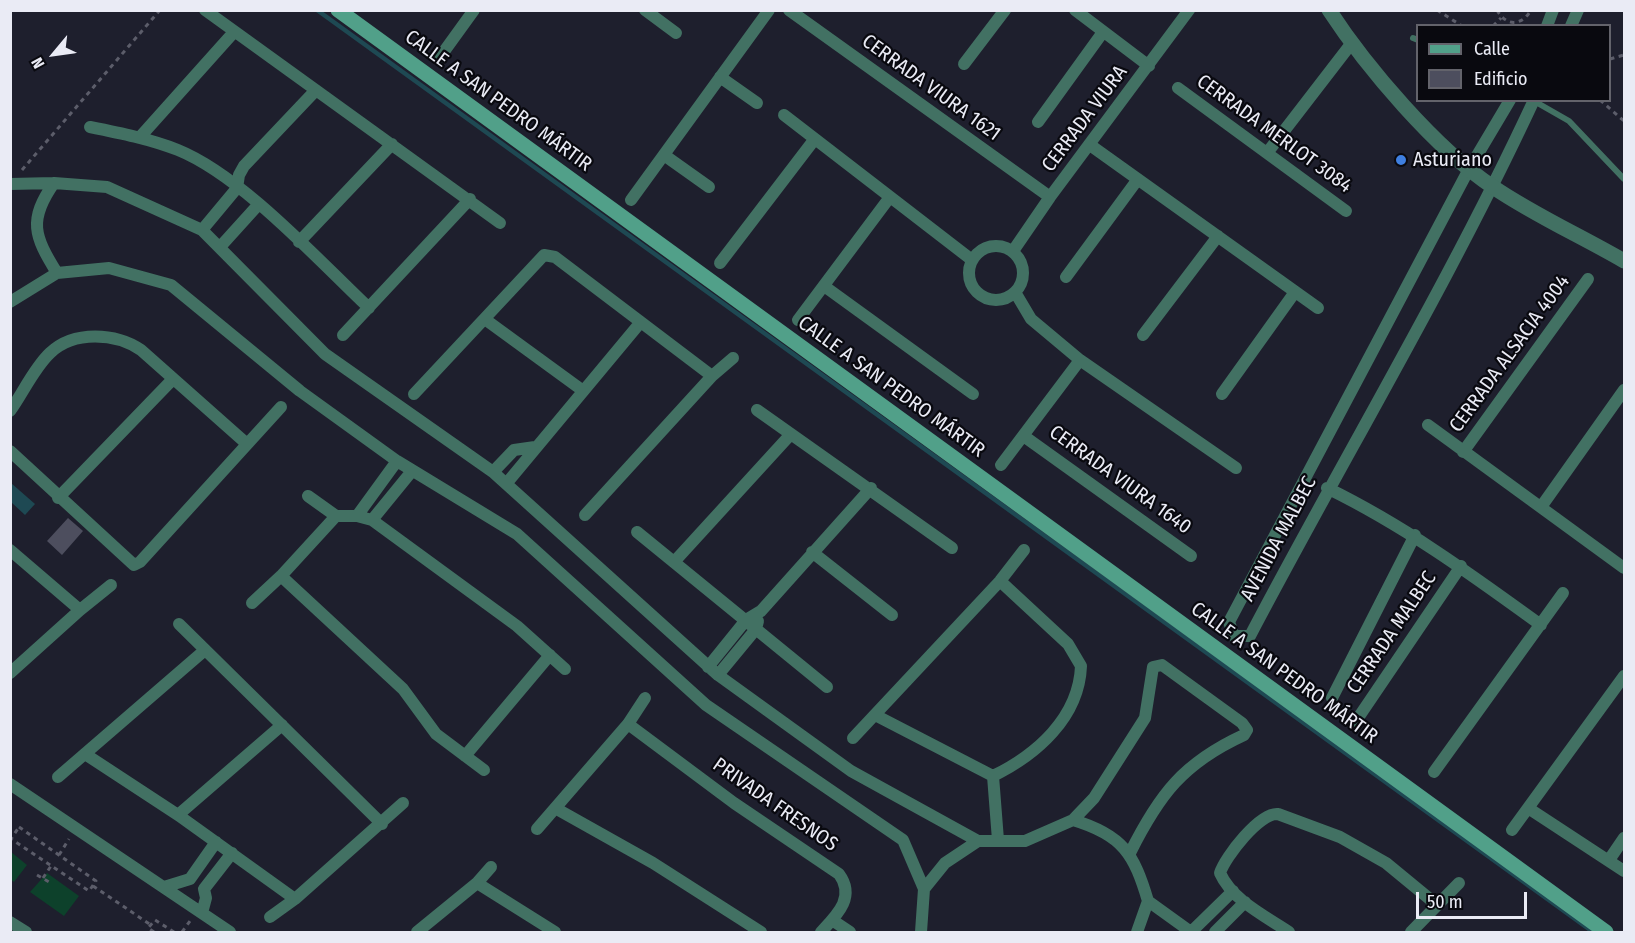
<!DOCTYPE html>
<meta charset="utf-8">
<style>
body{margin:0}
#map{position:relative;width:1635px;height:943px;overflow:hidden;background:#1e1f2d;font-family:"Fira Sans Condensed",sans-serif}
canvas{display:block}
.frame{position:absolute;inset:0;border:12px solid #eaebf5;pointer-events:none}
.legend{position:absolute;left:1416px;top:24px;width:195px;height:78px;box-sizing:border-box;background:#09090f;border:2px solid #63636b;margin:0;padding:8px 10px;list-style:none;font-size:18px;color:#eaebf5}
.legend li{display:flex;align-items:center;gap:12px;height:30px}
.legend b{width:30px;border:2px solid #63636b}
.north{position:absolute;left:24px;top:24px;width:60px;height:60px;-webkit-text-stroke:4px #09090f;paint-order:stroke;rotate:241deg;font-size:16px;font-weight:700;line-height:24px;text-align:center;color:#eaebf5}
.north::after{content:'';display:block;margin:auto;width:21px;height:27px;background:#eaebf5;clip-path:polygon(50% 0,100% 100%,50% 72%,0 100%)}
.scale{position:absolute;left:1416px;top:892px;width:111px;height:27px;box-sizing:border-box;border:3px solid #eaebf5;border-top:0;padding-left:8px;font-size:18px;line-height:21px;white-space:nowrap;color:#eaebf5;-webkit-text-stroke:4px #09090f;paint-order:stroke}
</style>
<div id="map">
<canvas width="1635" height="943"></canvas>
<div class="frame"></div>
<ul class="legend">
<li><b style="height:8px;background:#51a089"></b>Calle</li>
<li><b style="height:16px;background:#4d4e5e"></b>Edificio</li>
</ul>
<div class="north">N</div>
<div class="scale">50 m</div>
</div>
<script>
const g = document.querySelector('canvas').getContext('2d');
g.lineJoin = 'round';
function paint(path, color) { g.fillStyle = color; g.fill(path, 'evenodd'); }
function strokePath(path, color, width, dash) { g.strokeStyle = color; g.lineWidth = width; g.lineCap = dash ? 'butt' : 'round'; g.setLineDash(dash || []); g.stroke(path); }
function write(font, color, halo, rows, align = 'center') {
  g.font = font + ' "Fira Sans Condensed",sans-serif'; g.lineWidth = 4.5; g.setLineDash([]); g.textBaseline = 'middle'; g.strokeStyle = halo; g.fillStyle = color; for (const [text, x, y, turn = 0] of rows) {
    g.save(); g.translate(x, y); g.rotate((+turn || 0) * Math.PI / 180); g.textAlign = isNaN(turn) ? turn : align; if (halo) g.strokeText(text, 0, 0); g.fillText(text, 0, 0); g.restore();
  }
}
const green = new Path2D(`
 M11,852L27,865L14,882L11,880Z
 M47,873L79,896L64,916L30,892Z`);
const water = new Path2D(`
 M11,483L35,504L25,515L11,502Z`);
const stream = new Path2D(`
 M317,10L1593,932`);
const building = new Path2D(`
 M68,518L83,531L62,555L47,541Z`);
const path = new Path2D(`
 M1437,10L1462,26
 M1497,10C1506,27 1522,26 1531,10
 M1493,26L1501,18
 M1610,59L1624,55
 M1600,100L1624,121
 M22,170L160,10
 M19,827L96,881L89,891L11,839Z
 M59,855L69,839
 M37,875L49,882
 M43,878L51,866
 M93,886L151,925
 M154,932L148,928L155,920L174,932
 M182,932L190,921`);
const service = new Path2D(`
 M1413,38L1418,40
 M1534,101L1569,121L1624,179`);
const minor = new Path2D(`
 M205,10L500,223
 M645,10L676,33
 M789,10L1050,197
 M1075,10L1149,66
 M1547,26L1553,10
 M1571,26L1578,10
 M440,57L474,10
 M964,64L1005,10
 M720,77L757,103
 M1178,88L1346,211
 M1510,100L1469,169L1229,622L1234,636H1250C1344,457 1449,283 1534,100
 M784,115L972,260
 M1038,122L1103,32
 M90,127C120,133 150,139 178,150C242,176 318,260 369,308
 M140,137L234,32
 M1090,145L1318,308
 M1267,153L1351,44
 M664,155L709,187
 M54,183C28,220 34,236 57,273
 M10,184L54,183L107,187L202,230L325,354L493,472L718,675L851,771L978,841
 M631,200L769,10
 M202,230L237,188L239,175L244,166L316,90
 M299,242L392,144
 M969 273a27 27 0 1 1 54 0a27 27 0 1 1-54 0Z
 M220,247L258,205
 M1013,251L1050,197L1189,10
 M720,263L814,140
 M1066,277L1138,179
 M824,286L973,394
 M1015,292L1031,319L1080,360L1236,468
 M10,302L57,273L109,268L171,285L300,391L397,461L517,534L706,705L903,840L924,889
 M486,320L582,390
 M798,320L890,197
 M343,335L470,199
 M1143,335L1218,236
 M414,394L544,255L555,257L712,376
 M1222,394L1295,292
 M757,410L952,548
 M10,411C23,393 34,368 50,353C74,330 116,333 141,350L247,444
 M1428,425L1624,568
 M1025,437L1191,556
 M10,451L134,565L140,562L281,407
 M1463,452L1588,279
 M1001,465L1080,360
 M493,472L514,450L535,447
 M506,484L640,323
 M1327,488C1405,526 1472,575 1541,625
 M308,496L336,516
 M58,498L173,379
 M1541,507L1624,390
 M585,515L712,376L733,358
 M357,516L397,461
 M372,520L412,471
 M637,532L827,687
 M10,550L80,610
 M812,552L892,615
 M674,562L791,434
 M281,576L403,689L436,734L484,770
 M252,603L281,576L336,516H357L372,520L517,626L565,669
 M179,624L382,824
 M708,667L746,620L761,611L871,488
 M10,673L80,610L111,585
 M718,675L756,629L758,621
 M1332,698L1415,535
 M875,715L993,776
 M1356,721L1461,566
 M628,724L734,803L839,874C856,897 837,915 821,932
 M853,738L1000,581L1024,550
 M85,754L178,815L295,899
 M465,756L550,655
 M1434,772L1563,593
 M993,776C1036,755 1079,718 1081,666L1068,644L1000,581
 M993,776L998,840
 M58,777L205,650
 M10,784L230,932
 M555,808L653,863L761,932
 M1528,808L1624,871
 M178,815L282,725
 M1073,820L1094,798L1145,718L1153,667L1162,665L1242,723L1247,730L1244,735C1183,763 1159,795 1130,853
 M537,829L628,724L645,698
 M1512,830L1624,676
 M1609,860L1624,838
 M477,883L555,932
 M164,887L190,879L216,842
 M1148,901L1191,932
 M202,913L206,898L204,889L232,853
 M270,917L295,899L403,803
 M832,920L850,932
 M10,922L26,932
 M417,932L477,883L491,867
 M921,932L924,889L945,863L978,841H1025L1073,820C1123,835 1134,854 1148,901
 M1137,932L1148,901
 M1191,932L1233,891
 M1215,932L1245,902
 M1289,932C1265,916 1232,900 1220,873C1225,857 1260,812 1278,814L1340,837L1386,863L1437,905
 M1411,932L1459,883`);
const tertiary = new Path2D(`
 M1329,10C1367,68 1436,149 1493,187C1534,215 1581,236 1624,261`);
const secondary = new Path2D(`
 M338,10L1606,932`);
const markers = [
 [1401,160,6,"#3f7fe0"]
];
const streetNames = [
 ["CERRADA VIURA 1621",931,88,36],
 ["CALLE A SAN PEDRO MÁRTIR",498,101,36],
 ["CERRADA VIURA",1085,119,-53],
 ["CERRADA MERLOT 3084",1274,134,36],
 ["CERRADA ALSACIA 4004",1510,354,-54],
 ["CALLE A SAN PEDRO MÁRTIR",891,387,36],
 ["CERRADA VIURA 1640",1120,480,36],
 ["AVENIDA MALBEC",1279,539,-62],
 ["CERRADA MALBEC",1392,633,-56],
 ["CALLE A SAN PEDRO MÁRTIR",1284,673,36],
 ["PRIVADA FRESNOS",775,805,35]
];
const poiNames = [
 ["Asturiano",1413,160]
];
paint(green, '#0d412b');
paint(water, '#1e4953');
strokePath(stream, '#1e4953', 4.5);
paint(building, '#4d4e5e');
strokePath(path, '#5c5d6a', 3, [4.5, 4.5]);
strokePath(service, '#427163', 6);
strokePath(minor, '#427163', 12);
strokePath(tertiary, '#427163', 15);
strokePath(secondary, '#51a089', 15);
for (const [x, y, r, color] of markers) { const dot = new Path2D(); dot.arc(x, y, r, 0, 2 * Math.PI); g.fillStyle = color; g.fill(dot); strokePath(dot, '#09090f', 2); }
write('20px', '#eaebf5', '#09090f', streetNames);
write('20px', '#eaebf5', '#09090f', poiNames, 'left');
</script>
